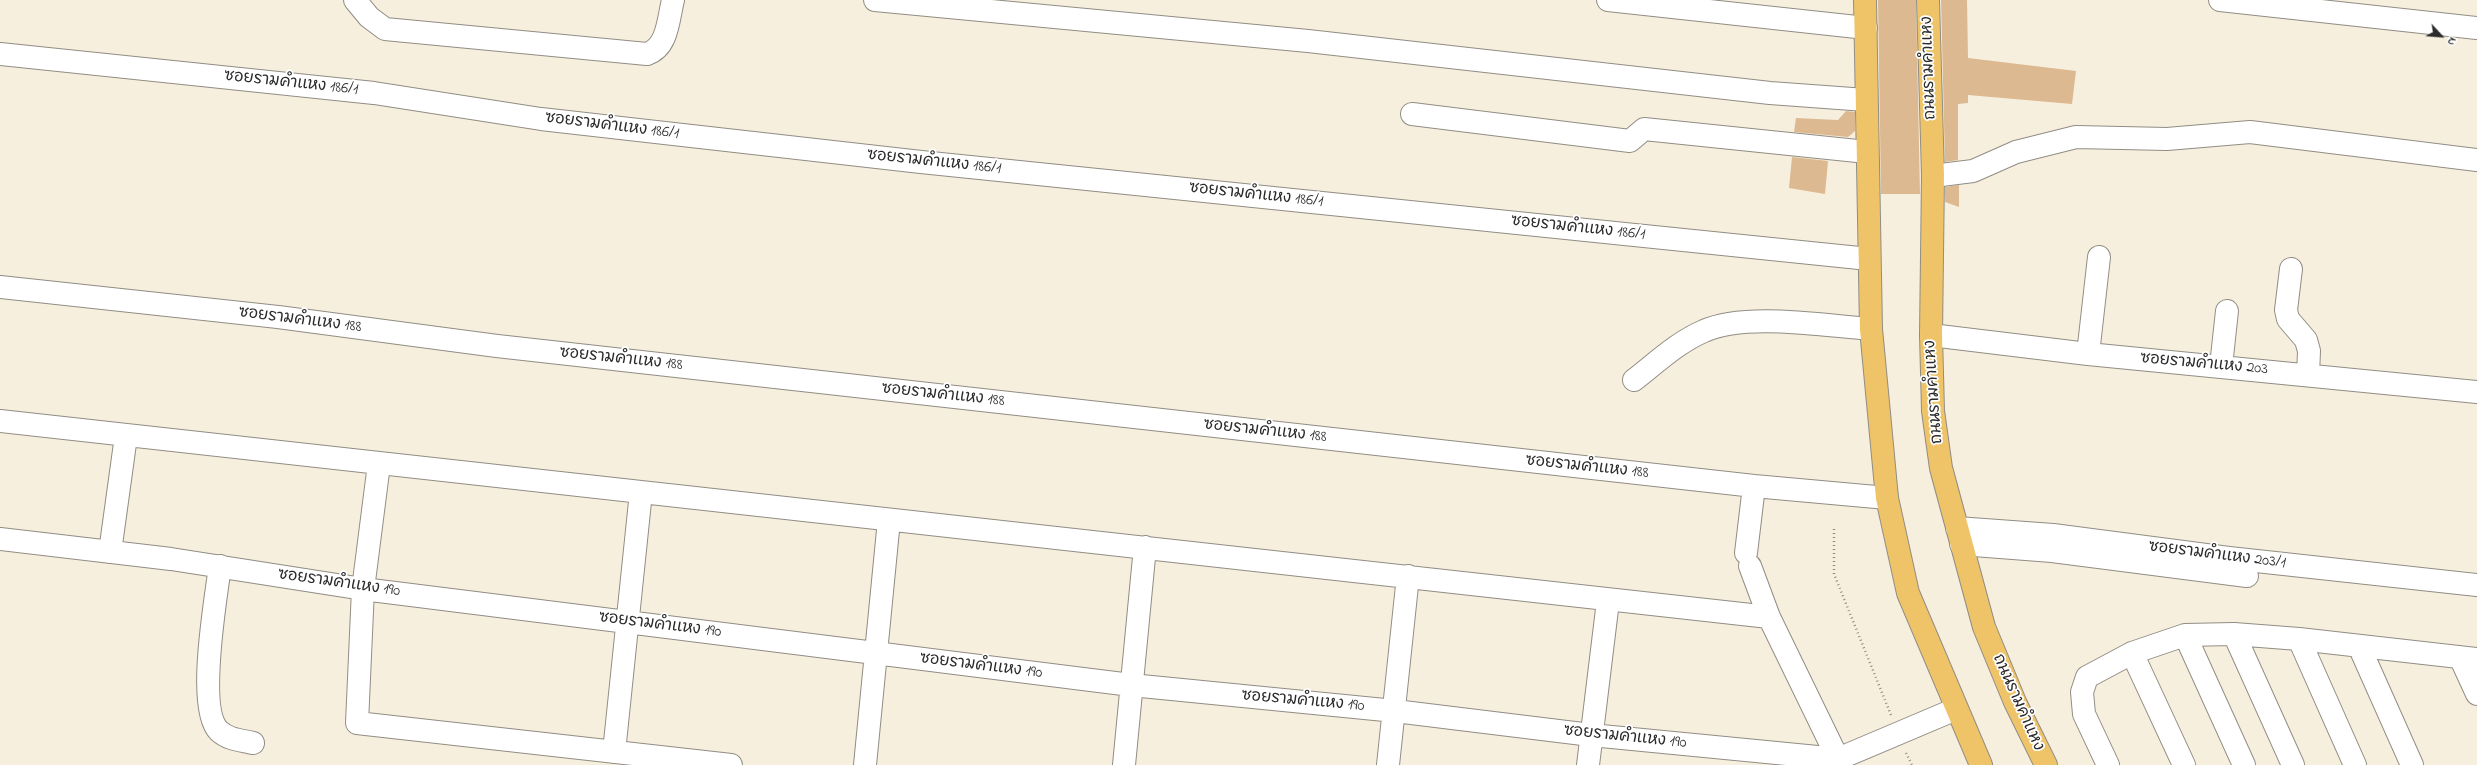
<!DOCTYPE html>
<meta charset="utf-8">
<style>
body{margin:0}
#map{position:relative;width:2477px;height:765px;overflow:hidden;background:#f7efde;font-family:"Indie Flower",sans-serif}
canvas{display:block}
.north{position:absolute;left:2421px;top:16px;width:40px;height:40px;-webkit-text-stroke:3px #fff;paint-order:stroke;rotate:116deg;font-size:11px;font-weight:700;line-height:16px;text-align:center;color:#2b2b2b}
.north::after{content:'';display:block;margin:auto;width:14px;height:18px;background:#2b2b2b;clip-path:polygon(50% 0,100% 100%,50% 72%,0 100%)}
</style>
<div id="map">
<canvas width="2477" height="765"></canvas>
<div class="north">N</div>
</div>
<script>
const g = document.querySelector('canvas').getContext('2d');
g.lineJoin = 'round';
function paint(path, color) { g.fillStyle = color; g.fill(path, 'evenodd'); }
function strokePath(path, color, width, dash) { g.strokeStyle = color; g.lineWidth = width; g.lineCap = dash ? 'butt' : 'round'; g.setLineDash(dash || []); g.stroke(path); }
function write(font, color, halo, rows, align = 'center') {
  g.font = font + ' "Indie Flower","Playpen Sans Thai",sans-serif'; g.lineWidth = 3.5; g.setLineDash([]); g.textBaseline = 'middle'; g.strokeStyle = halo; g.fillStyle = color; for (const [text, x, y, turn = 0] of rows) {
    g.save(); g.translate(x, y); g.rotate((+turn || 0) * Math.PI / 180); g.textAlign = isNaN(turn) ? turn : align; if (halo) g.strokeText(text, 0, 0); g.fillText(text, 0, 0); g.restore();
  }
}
const building = new Path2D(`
 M1878,0H1916L1920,194H1881Z
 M1941,0H1967L1968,58L2076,71L2072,104L1968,95V103L1958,104V160L1945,162Z
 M1846,111L1855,112V131L1848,137L1794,132L1796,118L1838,120Z
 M1792,157L1828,161L1825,194L1789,188Z
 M1959,185V207L1945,202V187Z`);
const path = new Path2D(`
 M1834,529V574L1891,715
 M1906,753L1912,765`);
const minor = new Path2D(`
 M355,0L369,17L385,29L647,54C668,47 668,20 673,0
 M875,0L1308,41L1770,93L1866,100
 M1608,0L1866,28
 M2220,0L2477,28
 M0,54L374,93L541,119L921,162L1869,259
 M1412,114L1630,141L1644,129L1867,152
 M1933,176L1973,171L2016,152L2076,137L2167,139L2250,132L2477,160
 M2291,269L2286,310L2288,319L2306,340L2309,351L2308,375
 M0,287L278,317L497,346L1754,486L1887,498
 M1931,335L2088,354L2477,392
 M2088,354L2099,257
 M2221,366L2227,311
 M1634,380C1656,363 1678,342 1704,331C1745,312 1826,326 1871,329
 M0,421L1769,617
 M379,464L363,589L357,723L731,765
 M1957,528L2053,535L2229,558L2477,585
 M0,539L171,559L363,589L1131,685L1395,711L1591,735L1838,759L1956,709
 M1961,544L2052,551L2247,576
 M110,552L126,436
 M1746,553L1754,486
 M220,566C216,598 196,709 219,731C229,740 241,740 253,743
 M1750,566L1769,617L1841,765
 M2234,634L2293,765
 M2185,635L2244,765
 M2299,639L2355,765
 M2359,646L2412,765
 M2132,653L2184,765
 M2460,657L2477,694
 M614,752L641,492
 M865,765L889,520
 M1124,765L1145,547
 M1388,765L1408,576
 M1588,765L1608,601
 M2108,765L2084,714L2082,692L2087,677L2132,653L2185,635L2234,634L2299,639L2477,659`);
const major = new Path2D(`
 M1865,0L1871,329L1887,498L1908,593L1981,765
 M1928,0L1933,176L1931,335L1933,411L1941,468L1984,627L2015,702L2046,765`);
const streetNames = [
 ["ถนนรามคำแหง",1930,68,-92],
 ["ซอยรามคำแหง 186/1",291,84,6],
 ["ซอยรามคำแหง 186/1",612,127,7],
 ["ซอยรามคำแหง 186/1",934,163,6],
 ["ซอยรามคำแหง 186/1",1256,196,6],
 ["ซอยรามคำแหง 186/1",1578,229,6],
 ["ซอยรามคำแหง 188",300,321,7],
 ["ซอยรามคำแหง 188",621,360,6],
 ["ซอยรามคำแหง 203",2204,365,5],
 ["ถนนรามคำแหง",1935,392,-94],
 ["ซอยรามคำแหง 188",943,396,6],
 ["ซอยรามคำแหง 188",1265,432,6],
 ["ซอยรามคำแหง 188",1587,468,6],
 ["ซอยรามคำแหง 203/1",2217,556,7],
 ["ซอยรามคำแหง 190",339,584,8],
 ["ซอยรามคำแหง 190",660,626,7],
 ["ซอยรามคำแหง 190",981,667,7],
 ["ซอยรามคำแหง 190",1303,702,5],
 ["ถนนรามคำแหง",2017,703,66],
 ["ซอยรามคำแหง 190",1625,738,6]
];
paint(building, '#dcb990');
strokePath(minor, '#918d84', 24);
strokePath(major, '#918d84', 24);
strokePath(path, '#918d84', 2.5, [1, 3]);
strokePath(minor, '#fff', 22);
strokePath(major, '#efc469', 22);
write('16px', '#2b2b2b', '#fff', streetNames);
</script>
